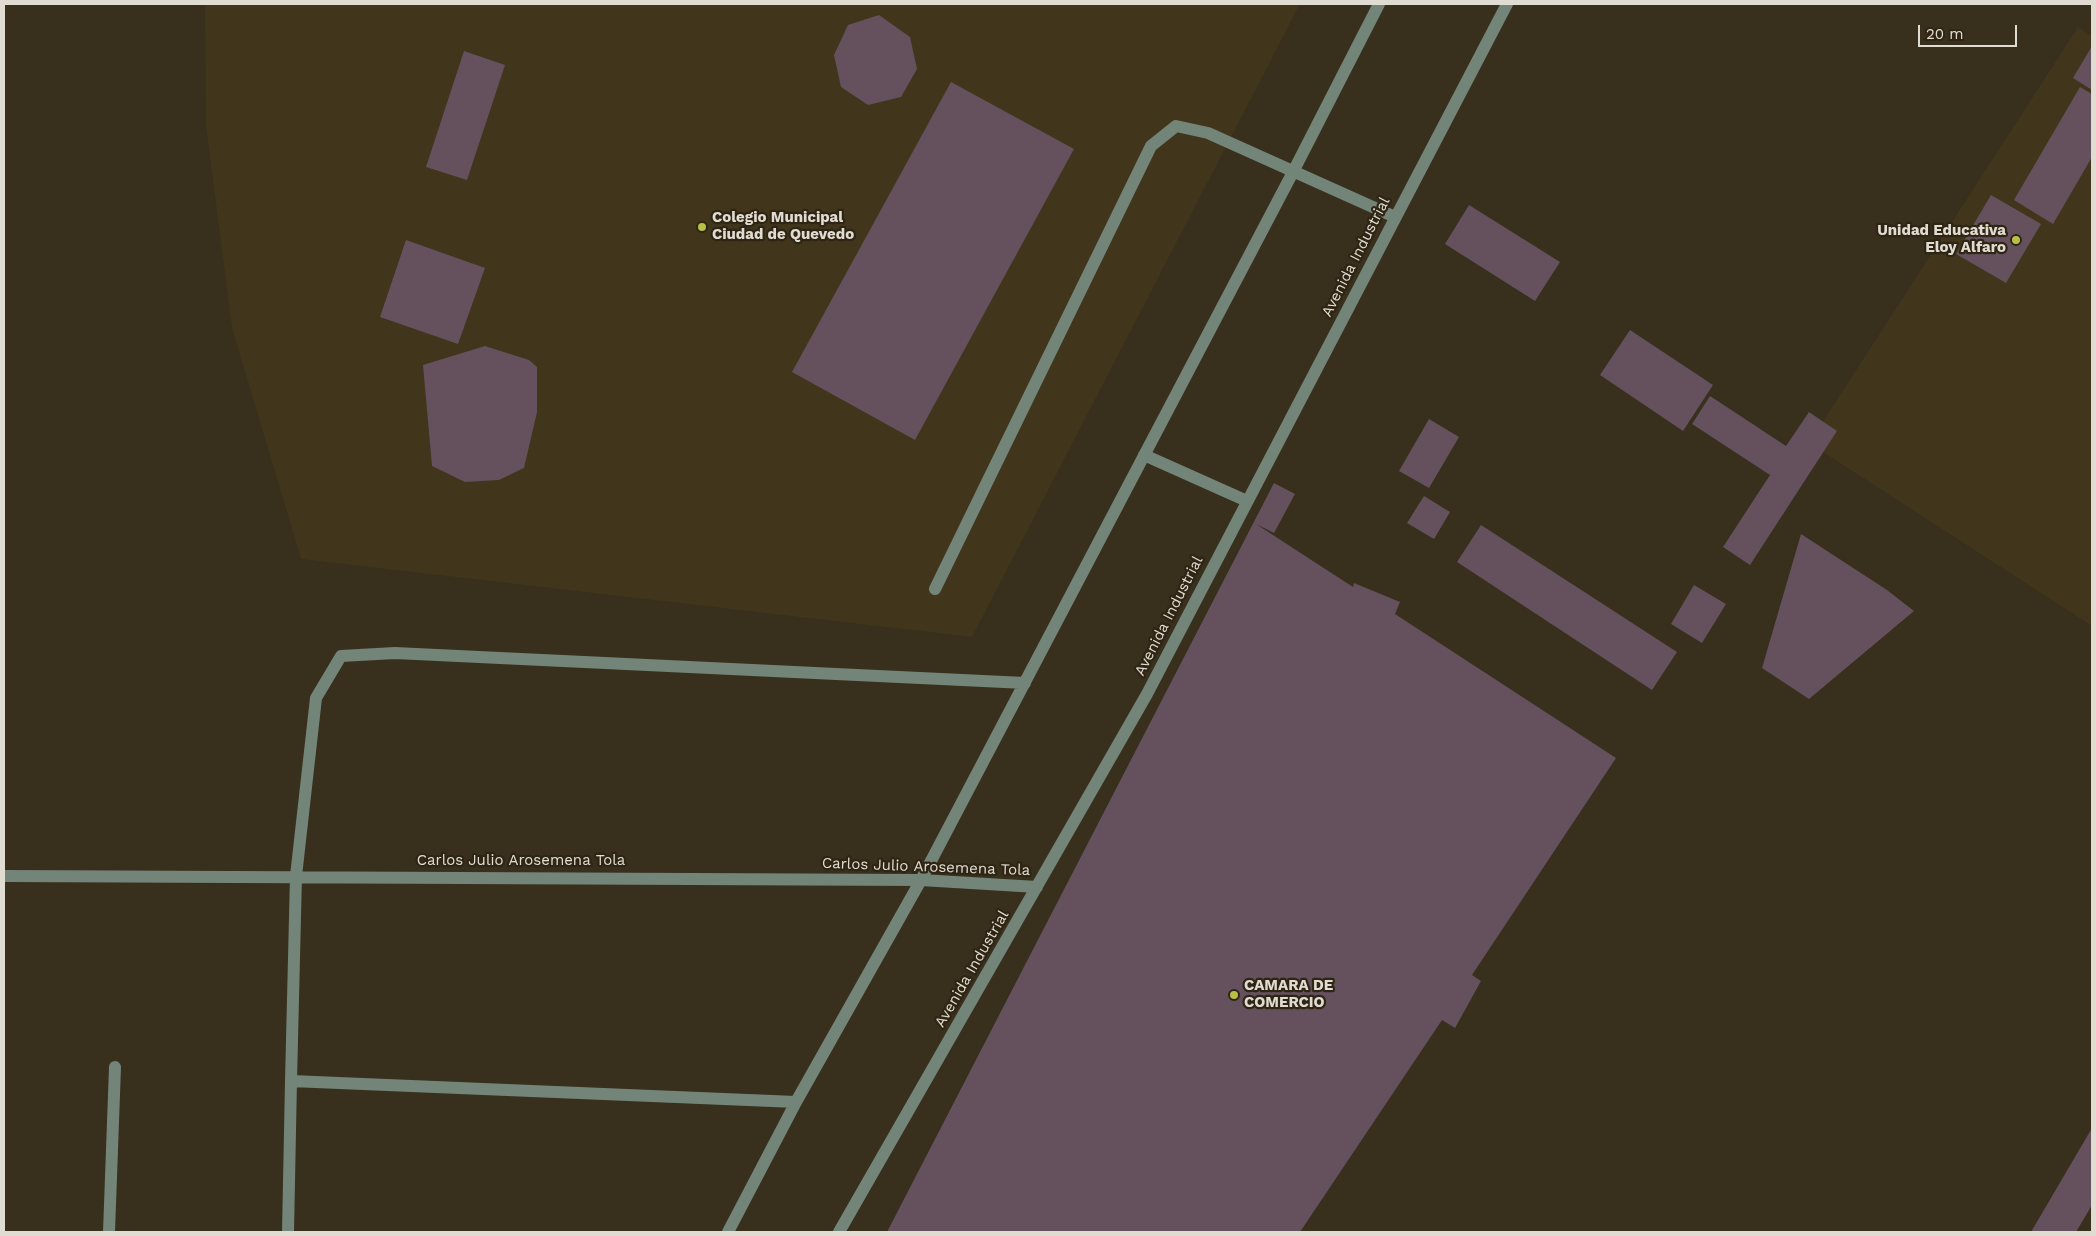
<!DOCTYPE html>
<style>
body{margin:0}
#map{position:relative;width:2096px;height:1236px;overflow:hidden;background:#382f1d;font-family:"Work Sans",sans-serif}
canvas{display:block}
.frame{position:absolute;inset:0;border:5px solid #e1dcd1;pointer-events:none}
.scale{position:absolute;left:1918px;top:25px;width:99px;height:22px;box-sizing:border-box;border:2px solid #e1dcd1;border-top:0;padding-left:6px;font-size:15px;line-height:18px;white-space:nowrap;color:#e1dcd1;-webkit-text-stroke:4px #2e2514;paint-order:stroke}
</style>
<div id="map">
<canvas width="2096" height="1236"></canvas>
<div class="frame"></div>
<div class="scale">20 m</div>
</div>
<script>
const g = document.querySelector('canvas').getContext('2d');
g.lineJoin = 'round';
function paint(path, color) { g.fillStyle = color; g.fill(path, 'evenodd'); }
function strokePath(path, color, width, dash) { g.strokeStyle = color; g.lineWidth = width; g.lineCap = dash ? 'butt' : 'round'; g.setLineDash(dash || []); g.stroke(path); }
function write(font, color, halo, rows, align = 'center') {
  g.font = font + ' "Work Sans",sans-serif'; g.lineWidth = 4.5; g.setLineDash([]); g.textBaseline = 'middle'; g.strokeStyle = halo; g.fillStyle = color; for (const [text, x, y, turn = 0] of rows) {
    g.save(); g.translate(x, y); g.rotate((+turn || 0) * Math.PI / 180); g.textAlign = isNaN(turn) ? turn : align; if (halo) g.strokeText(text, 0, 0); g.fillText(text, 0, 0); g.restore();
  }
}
const built = new Path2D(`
 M205,4H1300L972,637L301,559L232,328L206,126Z
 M2078,27L2092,36V626L1809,443Z`);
const building = new Path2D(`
 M879,15L910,37L917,69L901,97L868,105L841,87L834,55L848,25Z
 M2092,46V90L2073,78Z
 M464,51L505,65L467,180L426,167Z
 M951,82L1074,149L915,440L792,372Z
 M2080,87L2092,94V157L2053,224L2014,200Z
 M1991,195L2041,224L2006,283L1956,254Z
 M1469,205L1560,262L1535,301L1445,244Z
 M406,240L485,268L458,344L380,317Z
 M1630,330L1713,385L1683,431L1600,375Z
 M485,346L529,360L537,367V412L524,468L499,480L465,482L432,466L423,365Z
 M1710,396L1786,446L1809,412L1837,431L1750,565L1723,547L1770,475L1692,424Z
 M1429,419L1459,437L1429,488L1399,471Z
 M1274,483L1295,494L1274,533L1256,524L1353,587L1354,583L1400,602L1395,614L1616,758L1472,975L1481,981L1455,1028L1442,1020L1300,1232H887Z
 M1424,496L1450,512L1434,539L1407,523Z
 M1481,525L1677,652L1652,690L1457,562Z
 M1801,534L1887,590L1914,611L1809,699L1762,668Z
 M1694,585L1726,604L1702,643L1671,624Z
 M2092,1128V1205L2076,1232H2031Z`);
const minor = new Path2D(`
 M1144,455L1247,501
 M935,589L1151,146L1176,126L1208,133L1395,217
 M4,876L921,880L1037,887
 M796,1102L291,1081L296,876L316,698L341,656L395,653L1025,683
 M109,1232L115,1067
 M288,1232L291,1081
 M728,1232L796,1102L921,880L1293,172L1379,4
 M839,1232L1147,694L1507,4`);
const markers = [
 [702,227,5,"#b9c046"],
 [2016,240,5,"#b9c046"],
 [1234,995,5,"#b9c046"]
];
const poiNames = [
 ["Colegio Municipal",712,218],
 ["Ciudad de Quevedo",712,235],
 ["Unidad Educativa",2006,231,"right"],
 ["Eloy Alfaro",2006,248,"right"],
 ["CAMARA DE",1244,986],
 ["COMERCIO",1244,1003]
];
const streetNames = [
 ["Avenida Industrial",1356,257,-63],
 ["Avenida Industrial",1169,616,-63],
 ["Carlos Julio Arosemena Tola",521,861],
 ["Carlos Julio Arosemena Tola",926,867,2],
 ["Avenida Industrial",972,969,-60]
];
paint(built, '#41351c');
paint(building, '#64515d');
strokePath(minor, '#738479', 12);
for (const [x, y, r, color] of markers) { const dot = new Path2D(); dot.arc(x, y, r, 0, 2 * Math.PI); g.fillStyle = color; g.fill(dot); strokePath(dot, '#2e2514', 2); }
write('bold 15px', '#e1dcd1', '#2e2514', poiNames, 'left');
write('15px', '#e1dcd1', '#2e2514', streetNames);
</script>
